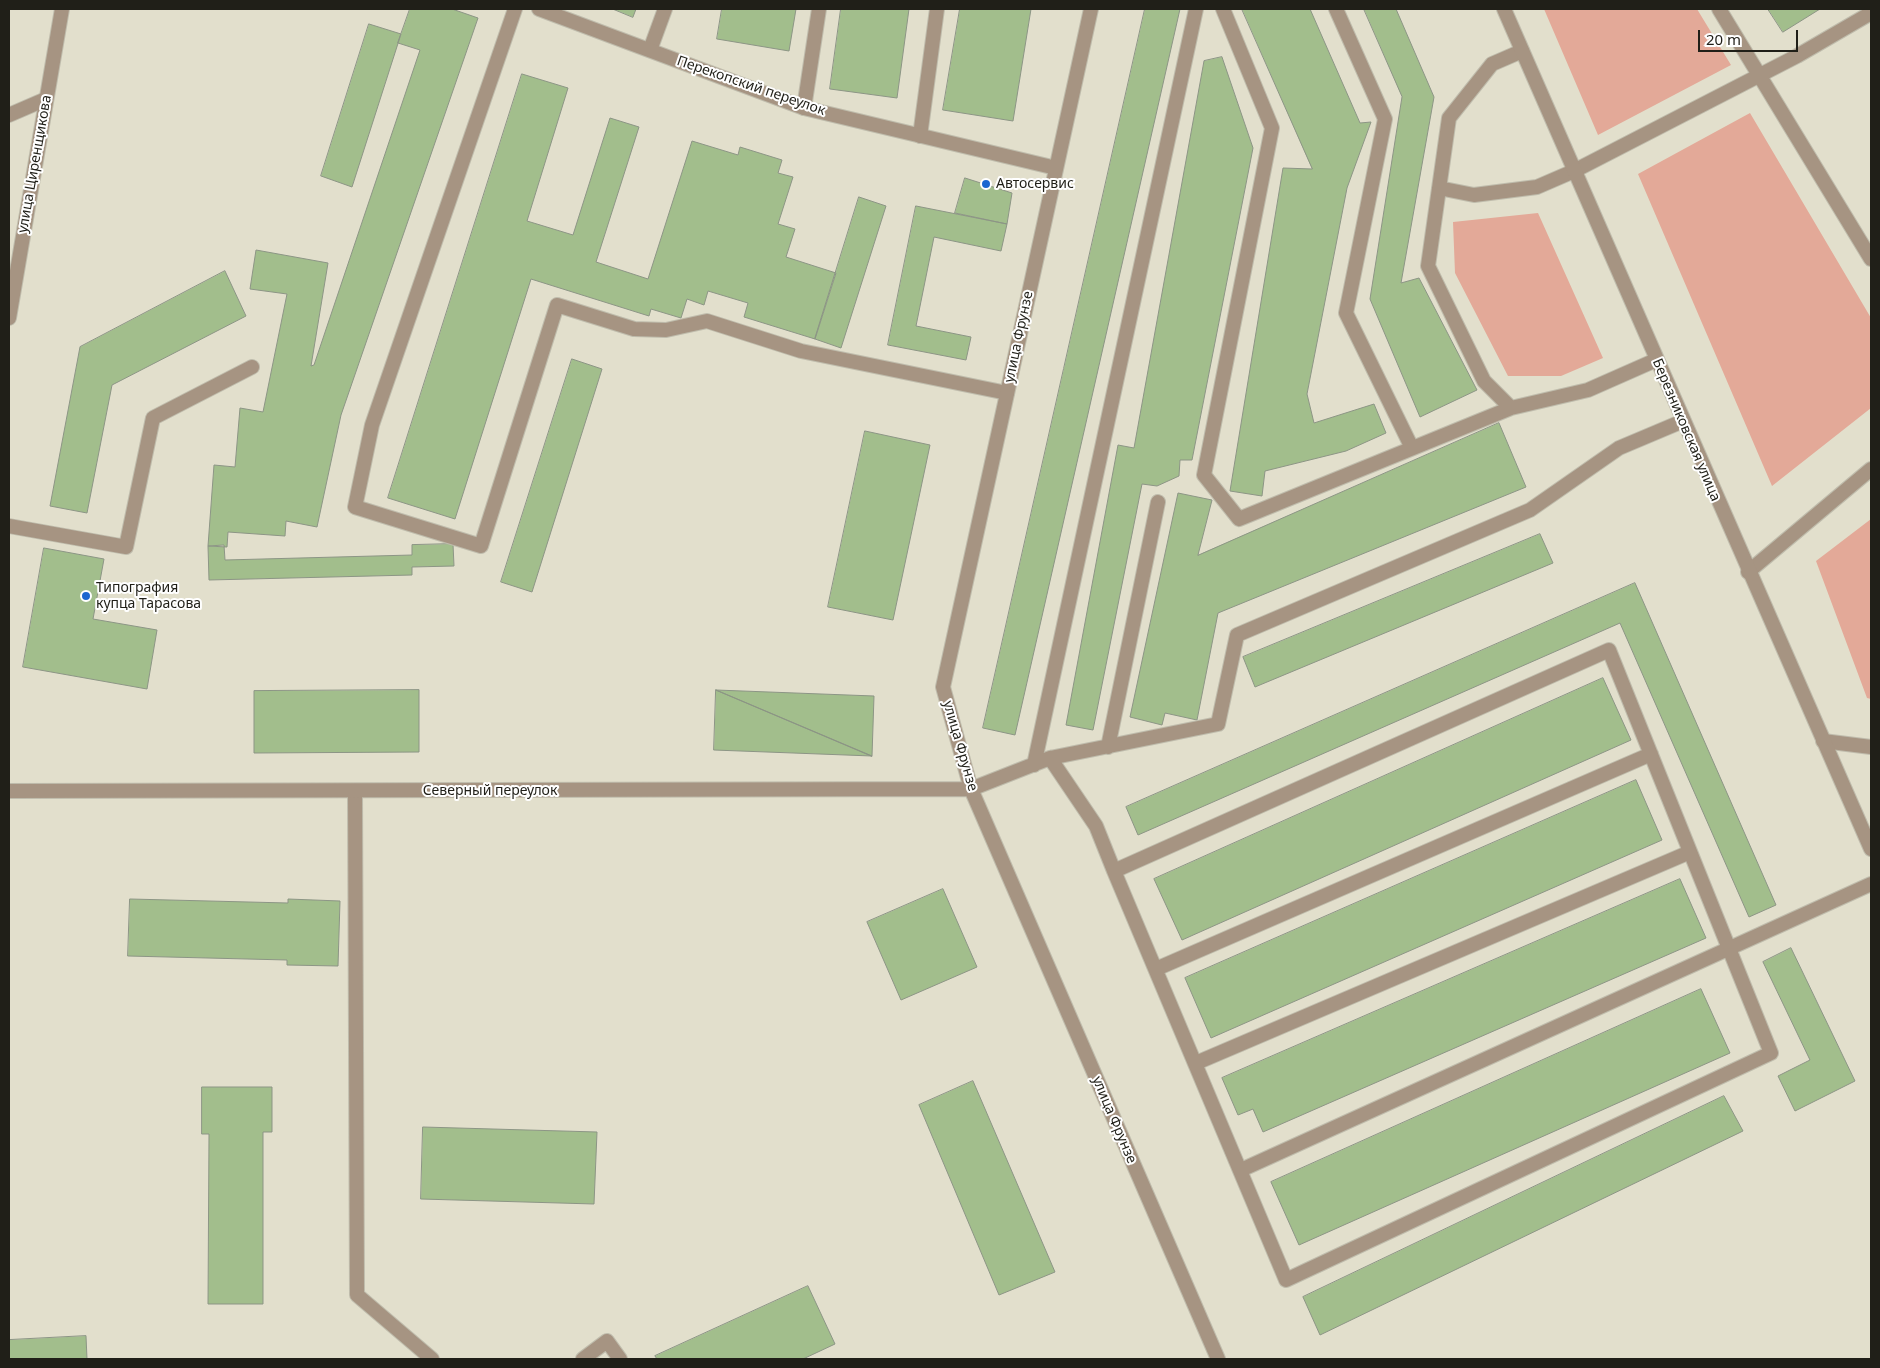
<!DOCTYPE html>
<meta charset="utf-8">
<style>
body{margin:0}
#map{position:relative;width:1880px;height:1368px;overflow:hidden;background:#e2dfcc;font-family:"Noto Sans",sans-serif}
canvas{display:block}
.frame{position:absolute;inset:0;border:10px solid #201f18;pointer-events:none}
.scale{position:absolute;left:1698px;top:30px;width:100px;height:22px;box-sizing:border-box;border:2px solid #201f18;border-top:0;padding-left:6px;font-size:15px;line-height:18px;white-space:nowrap;color:#201f18;-webkit-text-stroke:4px #fff;paint-order:stroke}
</style>
<div id="map">
<canvas width="1880" height="1368"></canvas>
<div class="frame"></div>
<div class="scale">20 m</div>
</div>
<script>
const g = document.querySelector('canvas').getContext('2d');
g.lineJoin = 'round';
function paint(path, color) { g.fillStyle = color; g.fill(path, 'evenodd'); }
function strokePath(path, color, width, dash) { g.strokeStyle = color; g.lineWidth = width; g.lineCap = dash ? 'butt' : 'round'; g.setLineDash(dash || []); g.stroke(path); }
function write(font, color, halo, rows, align = 'center') {
  g.font = font + ' "Noto Sans",sans-serif'; g.lineWidth = 4; g.setLineDash([]); g.textBaseline = 'middle'; g.strokeStyle = halo; g.fillStyle = color; for (const [text, x, y, turn = 0] of rows) {
    g.save(); g.translate(x, y); g.rotate((+turn || 0) * Math.PI / 180); g.textAlign = isNaN(turn) ? turn : align; if (halo) g.strokeText(text, 0, 0); g.fillText(text, 0, 0); g.restore();
  }
}
const green = new Path2D(`
 M1544,9H1697L1731,65L1598,135Z
 M1750,113L1871,318V408L1772,486L1638,174Z
 M1538,213L1603,358L1561,376H1508L1455,273L1453,222Z
 M1871,519V699L1867,698L1816,561Z`);
const building = new Path2D(`
 M410,9H452L478,18L341,415L317,527L286,521L285,536L228,532L227,547L208,546L214,465L235,467L240,408L263,412L287,294L250,289L256,250L328,263L311,366L314,365L420,50L398,43Z
 M613,9H636L633,17Z
 M722,9H796L789,51L717,39Z
 M841,9H909L897,98L830,89Z
 M960,9H1031L1013,121L943,110Z
 M1145,9H1180L1015,735L983,728Z
 M1242,9H1310L1360,123L1371,122L1347,188L1307,394L1314,423L1374,404L1386,433L1346,451L1265,471L1262,496L1230,491L1283,168L1312,169Z
 M1364,9H1396L1434,97L1401,283L1419,278L1477,390L1420,417L1370,299L1402,97Z
 M1768,9H1820L1783,32Z
 M369,24L401,34L352,187L321,176Z
 M1222,57L1253,148L1192,460H1180L1179,476L1157,486L1142,484L1093,730L1066,725L1118,445L1134,448L1204,61Z
 M522,74L568,88L527,221L573,235L610,118L639,127L596,262L648,279L692,141L738,155L740,147L782,160L778,173L793,177L778,224L795,229L786,257L836,273L815,339L744,317L748,303L708,291L704,305L687,299L681,318L651,309L649,316L531,279L455,519L388,498Z
 M965,178L1012,193L1007,224L955,213Z
 M859,197L886,206L841,348L815,339Z
 M916,206L1007,224L1001,251L934,237L916,326L971,337L966,360L888,345Z
 M225,271L246,316L112,385L87,513L50,506L80,347Z
 M572,359L602,369L532,592L501,582Z
 M1499,423L1526,487L1218,613L1197,720L1165,713L1162,725L1130,717L1178,493L1212,500L1198,555Z
 M865,431L930,445L893,620L828,607Z
 M1540,534L1553,563L1255,687L1243,657Z
 M453,544L454,566L412,567V575L209,580L208,546L224,545L225,560L412,555V545Z
 M44,548L104,559L93,619L157,630L147,689L23,667Z
 M1635,583L1776,905L1749,917L1620,623L1138,835L1126,807Z
 M1603,678L1631,740L1182,940L1154,879Z
 M419,690V752L254,753V691Z
 M716,690L872,756L714,750Z
 M716,690L874,696L872,756Z
 M1636,780L1662,840L1211,1038L1185,978Z
 M1680,879L1706,938L1263,1132L1253,1109L1238,1115L1222,1078Z
 M943,889L977,967L901,1000L867,922Z
 M130,899L288,903V899L340,901L338,966L287,965V960L128,956Z
 M1791,948L1855,1081L1795,1111L1778,1076L1810,1060L1763,962Z
 M1701,989L1730,1053L1299,1245L1271,1182Z
 M973,1081L1055,1272L999,1295L919,1105Z
 M202,1087H272V1132H263V1304H208L209,1134H202Z
 M1724,1096L1743,1131L1320,1335L1303,1297Z
 M423,1127L597,1132L594,1204L421,1199Z
 M808,1286L835,1344L803,1359H657L655,1356Z
 M86,1336L87,1359H9V1340Z`);
const service = new Path2D(`
 M515,9L372,425L355,507L481,546L557,305L634,329L666,330L707,321L801,351L1007,393
 M1223,9L1272,128L1204,475L1239,519L1511,408L1588,390L1656,360
 M1336,9L1385,119L1346,313L1412,448
 M1719,9L1871,259
 M650,50L665,9
 M804,108L819,9
 M9,115L46,99
 M920,136L937,9
 M1439,188L1474,195L1537,187L1574,171L1797,56L1871,13
 M1511,408L1484,381L1428,266L1449,118L1492,64L1522,51
 M9,526L126,547L153,418L252,367
 M1609,650L1771,1053L1286,1280L1114,871Z
 M1823,741L1871,747
 M1108,747L1158,502
 M1050,758L1218,724L1237,635L1530,510L1619,448L1683,421
 M1034,765L1196,9
 M971,789L1050,758L1096,826L1114,871
 M355,792L357,1295L432,1359
 M1156,969L1651,754
 M1196,1063L1690,852
 M1241,1170L1871,884
 M583,1359L607,1341L620,1359`);
const minor = new Path2D(`
 M539,9L804,108L1056,168
 M1091,9L943,687L971,789L1218,1359
 M1748,572L1871,469
 M9,791L971,789`);
const tertiary = new Path2D(`
 M1504,9L1871,849
 M9,318L62,9`);
const markers = [
 [986,184,5,"#1a66d0"],
 [86,596,5,"#1a66d0"]
];
const streetNames = [
 ["Перекопский переулок",751,86,19],
 ["улица Циренщикова",35,164,-80],
 ["улица Фрунзе",1019,337,-78],
 ["Березниковская улица",1686,430,67],
 ["улица Фрунзе",960,746,74],
 ["Северный переулок",490,791],
 ["улица Фрунзе",1114,1120,67]
];
const poiNames = [
 ["Автосервис",996,184],
 ["Типография",96,588],
 ["купца Тарасова",96,604]
];
paint(green, '#e3a998');
paint(building, '#a2be8c');
strokePath(building, '#8c9585', 1);
strokePath(service, '#bfbcac', 16);
strokePath(minor, '#bfbcac', 16);
strokePath(tertiary, '#bfbcac', 16);
strokePath(service, '#a69482', 14);
strokePath(minor, '#a69482', 14);
strokePath(tertiary, '#a69482', 14);
for (const [x, y, r, color] of markers) { const dot = new Path2D(); dot.arc(x, y, r, 0, 2 * Math.PI); g.fillStyle = color; g.fill(dot); strokePath(dot, '#fff', 2); }
write('14px', '#201f18', '#fff', streetNames);
write('14px', '#201f18', '#fff', poiNames, 'left');
</script>
